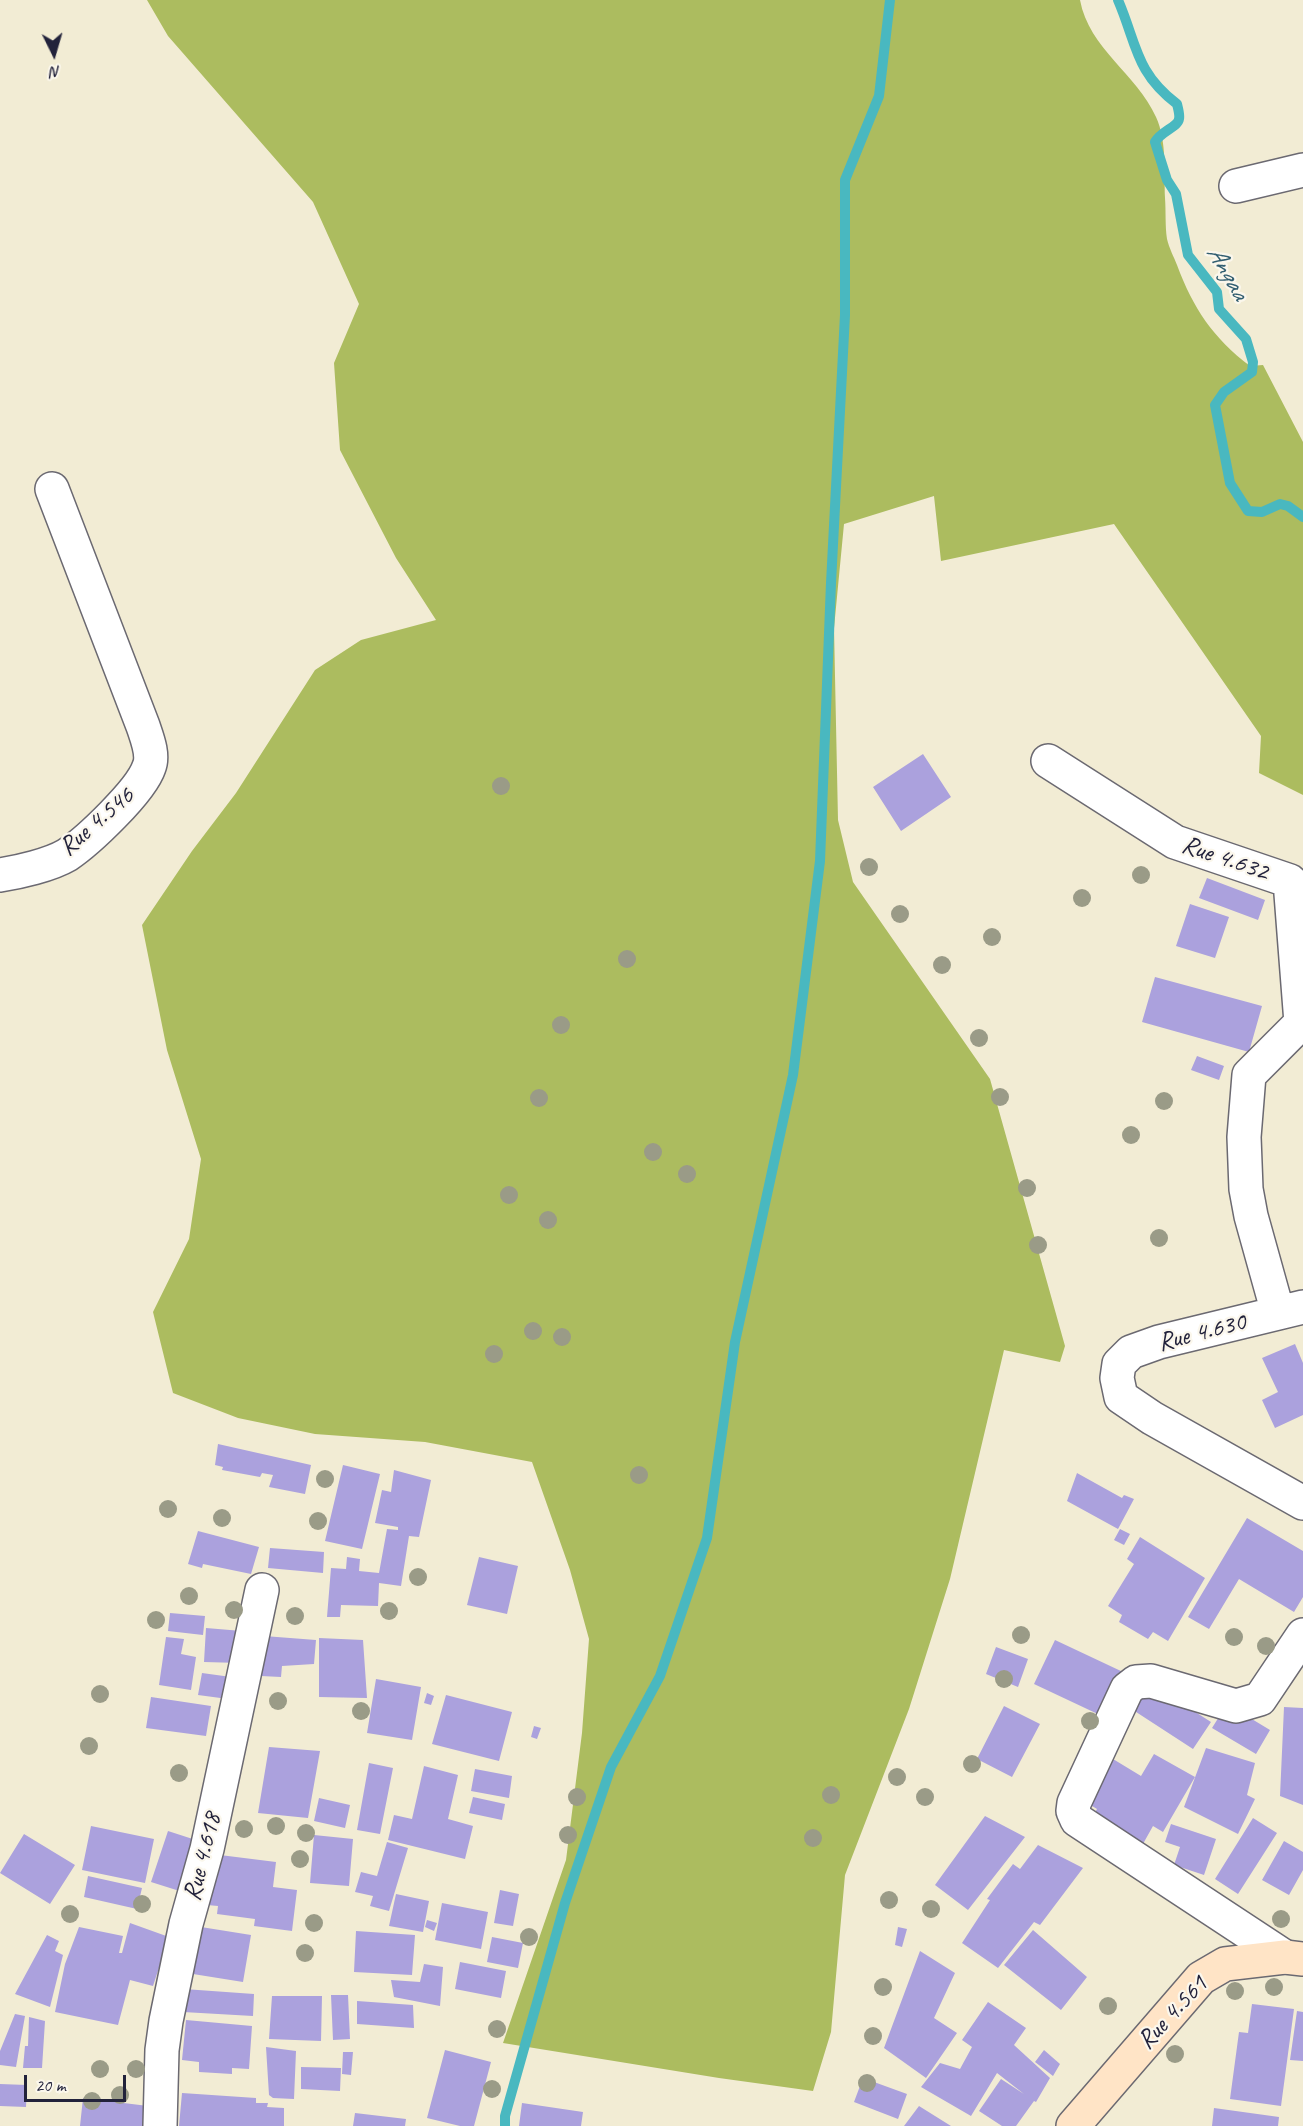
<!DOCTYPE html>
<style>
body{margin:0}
#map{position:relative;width:1303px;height:2126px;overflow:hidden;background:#f2ecd4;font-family:Caveat,sans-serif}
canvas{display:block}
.north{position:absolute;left:24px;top:24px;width:60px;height:60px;-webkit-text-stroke:4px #fbf7ec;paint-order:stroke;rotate:175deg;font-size:16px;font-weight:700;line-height:24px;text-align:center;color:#22223b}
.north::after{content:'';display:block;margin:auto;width:21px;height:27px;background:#22223b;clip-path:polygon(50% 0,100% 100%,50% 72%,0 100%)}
.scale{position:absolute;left:24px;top:2075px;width:102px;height:27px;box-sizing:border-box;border:3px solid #22223b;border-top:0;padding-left:8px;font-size:18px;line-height:21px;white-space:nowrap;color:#22223b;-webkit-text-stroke:4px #fbf7ec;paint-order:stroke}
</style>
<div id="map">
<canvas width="1303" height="2126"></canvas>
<div class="north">N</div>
<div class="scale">20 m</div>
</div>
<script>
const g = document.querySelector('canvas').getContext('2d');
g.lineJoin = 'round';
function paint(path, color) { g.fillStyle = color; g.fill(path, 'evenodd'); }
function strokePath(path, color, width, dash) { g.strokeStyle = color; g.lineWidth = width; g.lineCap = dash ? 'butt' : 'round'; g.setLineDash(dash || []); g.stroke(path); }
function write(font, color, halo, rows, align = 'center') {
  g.font = font + ' Caveat,sans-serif'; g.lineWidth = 4.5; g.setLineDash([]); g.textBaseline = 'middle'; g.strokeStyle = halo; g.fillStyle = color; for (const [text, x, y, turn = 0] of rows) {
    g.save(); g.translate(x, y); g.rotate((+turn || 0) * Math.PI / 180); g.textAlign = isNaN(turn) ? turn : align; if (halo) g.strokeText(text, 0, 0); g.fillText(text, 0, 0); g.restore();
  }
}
const green = new Path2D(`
 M147,0H1080C1089,49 1137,74 1156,117C1167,141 1164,172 1165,198C1166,211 1165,226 1167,239C1169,248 1174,257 1177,265C1193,308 1213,338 1250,366L1263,365L1303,442V795L1259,773L1261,736L1114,524L941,561L934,496L844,524L834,628L838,820L853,882L990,1079L1065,1346L1060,1362L1004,1350L950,1579L909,1709L845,1875L831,2032L813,2091L719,2078L503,2043L566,1860L582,1733L589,1639L570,1570L532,1462L425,1442L315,1434L238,1418L173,1393L153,1312L189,1239L201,1159L167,1050L142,925L192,851L236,793L315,670L361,640L436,620L396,558L340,450L334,363L359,304L313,202L168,36Z`);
const stream = new Path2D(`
 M1118,0C1137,44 1135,72 1177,104C1178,108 1180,115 1179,119C1178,127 1161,131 1155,142L1167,180L1176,194L1188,255L1217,292L1219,309L1246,339L1253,362L1252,372L1224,392L1215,405L1230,483L1248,511L1262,512L1280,504L1288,506L1303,517
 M505,2126V2116L565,1903L611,1767L660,1676L707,1538L735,1342L793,1075L820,861L831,583L845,315V180L879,96L890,0`);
const building = new Path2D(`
 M923,754L951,797L901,831L873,787Z
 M1207,878L1265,900L1258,920L1199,898Z
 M1190,904L1229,917L1215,958L1176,946Z
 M1155,977L1262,1006L1249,1052L1142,1022Z
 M1197,1056L1224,1066L1219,1080L1191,1070Z
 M1295,1344L1303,1363V1415L1275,1428L1262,1400L1278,1392L1262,1358Z
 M218,1444L311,1465L305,1494L269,1487L273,1475L262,1473L260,1477L222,1470L223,1467L215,1465Z
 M343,1465L380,1474L362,1549L325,1541Z
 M394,1470L431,1480L419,1537L409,1536L401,1586L379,1583L378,1606L341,1605L340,1617H327L331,1568L346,1569L347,1557L360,1559L359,1571L379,1573L387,1529L398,1530V1527L375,1523L382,1490L391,1492Z
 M1077,1473L1122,1498L1124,1495L1134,1499L1118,1529L1067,1501Z
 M1247,1518L1303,1551V1597L1294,1612L1239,1579L1209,1629L1188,1617Z
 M1120,1529L1130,1534L1124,1545L1114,1540Z
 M198,1531L259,1547L251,1574L203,1564L202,1568L188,1564Z
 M1140,1537L1205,1578L1168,1641L1153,1632L1148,1639L1119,1622L1122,1615L1108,1606L1134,1564L1127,1559Z
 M270,1548L324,1552L323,1573L268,1568Z
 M479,1557L518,1566L507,1614L467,1605Z
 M170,1613L205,1616L203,1635L168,1631Z
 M206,1628L242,1631L240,1663L204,1662Z
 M264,1636L316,1640L314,1664L282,1666L281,1677L261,1676Z
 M166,1637L184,1639L181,1654L196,1657L191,1690L159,1685Z
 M319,1638L363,1640L367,1698L319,1697Z
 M1055,1640L1123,1672L1102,1716L1034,1684Z
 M996,1647L1028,1659L1018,1687L986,1674Z
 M202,1673L231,1677L228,1699L198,1695Z
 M376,1679L421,1687L412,1740L367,1733Z
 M1150,1683L1211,1722L1193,1749L1133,1710Z
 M427,1693L434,1696L431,1705L424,1703Z
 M446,1695L512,1712L499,1761L432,1744Z
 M151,1697L211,1706L206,1736L146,1728Z
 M1227,1704L1270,1730L1256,1754L1212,1728Z
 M1004,1706L1040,1724L1012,1777L977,1759Z
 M1284,1707L1303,1708V1805L1280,1796Z
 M534,1726L541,1728L537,1739L531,1737Z
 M269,1747L320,1751L308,1818L258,1813Z
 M1206,1748L1255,1763L1247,1795L1255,1799L1238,1834L1184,1807Z
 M1154,1754L1195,1777L1163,1832L1153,1826L1139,1851L1090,1822L1097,1809L1087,1803L1113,1759L1141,1776Z
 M369,1763L393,1768L380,1834L357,1830Z
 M424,1766L458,1775L448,1819L473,1826L465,1859L388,1840L394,1815L412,1819Z
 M475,1769L512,1776L509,1798L471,1791Z
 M473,1797L505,1804L502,1820L469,1813Z
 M319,1798L350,1805L345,1828L314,1821Z
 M985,1816L1025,1837L968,1910L935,1885Z
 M1253,1818L1277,1833L1238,1894L1215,1879Z
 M1171,1824L1216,1839L1204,1875L1174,1865L1180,1847L1165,1842Z
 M91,1826L154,1839L145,1883L82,1870Z
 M168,1831L205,1843L189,1894L151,1882Z
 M24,1834L75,1865L50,1904L0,1873Z
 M314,1835L353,1839L349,1886L310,1883Z
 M1284,1841L1303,1852V1870L1289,1895L1262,1880Z
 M387,1842L408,1848L389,1911L370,1906L373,1896L355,1892L361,1872L377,1876Z
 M1038,1845L1083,1868L1040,1925L1034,1922L998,1968L962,1943L990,1900L987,1899L1013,1864L1020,1869Z
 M220,1855L276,1862L273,1887L297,1890L292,1931L254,1926L255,1919L217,1914L218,1906L207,1905L210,1879L217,1880Z
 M88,1876L142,1888L137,1909L84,1897Z
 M500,1890L519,1894L513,1926L494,1923Z
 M396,1894L429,1901L423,1932L389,1926Z
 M442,1903L488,1912L481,1949L435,1940Z
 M427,1920L437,1923L434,1931L425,1927Z
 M130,1923L169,1937L153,1986L130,1980L118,2025L55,2012L65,1964L79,1927L123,1936L119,1953H122Z
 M201,1927L251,1935L243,1982L193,1974Z
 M898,1927L907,1929L902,1947L895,1945Z
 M1033,1930L1087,1977L1061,2010L1004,1965Z
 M356,1931L415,1935L412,1975L354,1972Z
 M47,1935L59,1941L55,1951L63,1955L50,2007L15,1994Z
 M492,1937L523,1943L518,1968L487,1962Z
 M920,1951L955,1973L934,2018L957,2033L926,2078L884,2048Z
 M460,1962L506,1971L501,1998L455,1989Z
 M424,1964L443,1967L440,2006L394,1997L391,1980L420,1982Z
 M184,1989L254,1994L253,2016L183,2012Z
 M331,1995H348L350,2039L333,2040Z
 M272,1996H322L321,2041L269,2039Z
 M357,2001L413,2005L414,2028L357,2024Z
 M988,2002L1026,2028L1014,2045L1050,2078L1036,2102L1034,2101L1016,2126H1002L979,2111L1001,2079L1024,2094L997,2073L971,2116L921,2087L940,2063L960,2069L972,2047L962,2040Z
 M1252,2004L1294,2009L1281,2106L1230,2099L1239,2032L1248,2033Z
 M1297,2011L1303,2012V2061L1290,2060Z
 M15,2014L25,2016L16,2067L0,2065V2051Z
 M29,2017L45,2021L42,2068H23L25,2046H28Z
 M186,2020L252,2026L249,2069L232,2068V2074L199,2072V2062L182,2060Z
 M266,2047L296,2051L294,2099L273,2098L269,2095Z
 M445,2050L491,2062L474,2126H460L427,2118Z
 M1044,2050L1060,2064L1053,2076L1035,2062Z
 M343,2052H353L351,2075L342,2074Z
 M301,2067L341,2068L340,2091L301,2089Z
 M863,2078L907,2094L898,2119L854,2102Z
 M0,2084L27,2085L26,2107L0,2106Z
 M182,2093L256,2098V2103H268L267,2107L284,2108V2126H179Z
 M83,2098L148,2106L146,2126H80Z
 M522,2103L583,2112L581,2126H519Z
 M919,2106L951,2126H904Z
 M1214,2108L1279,2117L1278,2126H1212Z
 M355,2113L406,2119L405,2126H353Z`);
const minor = new Path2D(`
 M1236,186L1303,170
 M1048,761L1175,842L1290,881L1301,1023L1249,1075L1244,1137L1246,1189L1251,1216L1278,1313
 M0,875C19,872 50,865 67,855C88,841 141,791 149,767C154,755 147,738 143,726L52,489
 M1303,1307L1159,1342L1131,1352L1119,1364L1117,1378L1121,1397L1152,1418L1303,1503
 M1285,1957L1077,1820L1073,1811L1074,1803L1127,1689L1136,1682L1151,1681L1236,1706L1260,1699L1303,1635
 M160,2126L162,2050L166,2021L186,1924L207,1849L262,1590`);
const secondary = new Path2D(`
 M1073,2126L1201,1978L1225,1964L1285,1957L1303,1959`);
const trees = [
 [501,786],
 [869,867],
 [1141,875],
 [1082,898],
 [900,914],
 [992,937],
 [627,959],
 [942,965],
 [561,1025],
 [979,1038],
 [1000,1097],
 [539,1098],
 [1164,1101],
 [1131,1135],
 [653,1152],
 [687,1174],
 [1027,1188],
 [509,1195],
 [548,1220],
 [1159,1238],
 [1038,1245],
 [533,1331],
 [562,1337],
 [494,1354],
 [639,1475],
 [325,1479],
 [168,1509],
 [222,1518],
 [318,1521],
 [418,1577],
 [189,1596],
 [234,1610],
 [389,1611],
 [295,1616],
 [156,1620],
 [1021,1635],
 [1234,1637],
 [1266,1646],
 [1004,1679],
 [100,1694],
 [278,1701],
 [361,1711],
 [1090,1721],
 [89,1746],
 [972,1764],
 [179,1773],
 [897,1777],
 [831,1795],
 [577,1797],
 [925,1797],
 [276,1826],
 [244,1829],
 [306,1833],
 [568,1835],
 [813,1838],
 [300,1859],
 [889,1900],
 [142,1904],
 [931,1909],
 [70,1914],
 [1281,1919],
 [314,1923],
 [529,1937],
 [305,1953],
 [883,1987],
 [1274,1987],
 [1235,1991],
 [1108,2006],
 [497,2029],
 [873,2036],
 [1175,2054],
 [100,2069],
 [136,2069],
 [867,2083],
 [492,2089],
 [120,2095],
 [92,2101]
];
const streetNames = [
 ["Rue 4.546",97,822,-41],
 ["Rue 4.632",1225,859,19],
 ["Rue 4.630",1202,1333,-14],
 ["Rue 4.618",203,1857,-76],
 ["Rue 4.561",1173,2013,-47]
];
const waterNames = [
 ["Angaa",1227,273,60]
];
paint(green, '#acbc5f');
strokePath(stream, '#49b8c0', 10);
paint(building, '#aba1dd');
strokePath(minor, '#6b6971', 36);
strokePath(secondary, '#6b6971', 36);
strokePath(minor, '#fff', 33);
strokePath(secondary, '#ffe4c6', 33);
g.fillStyle = '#9a9b87';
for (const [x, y] of trees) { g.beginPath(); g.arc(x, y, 9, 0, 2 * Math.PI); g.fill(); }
write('26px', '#22223b', '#fbf7ec', streetNames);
write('italic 27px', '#325e70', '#fbf7ec', waterNames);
</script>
